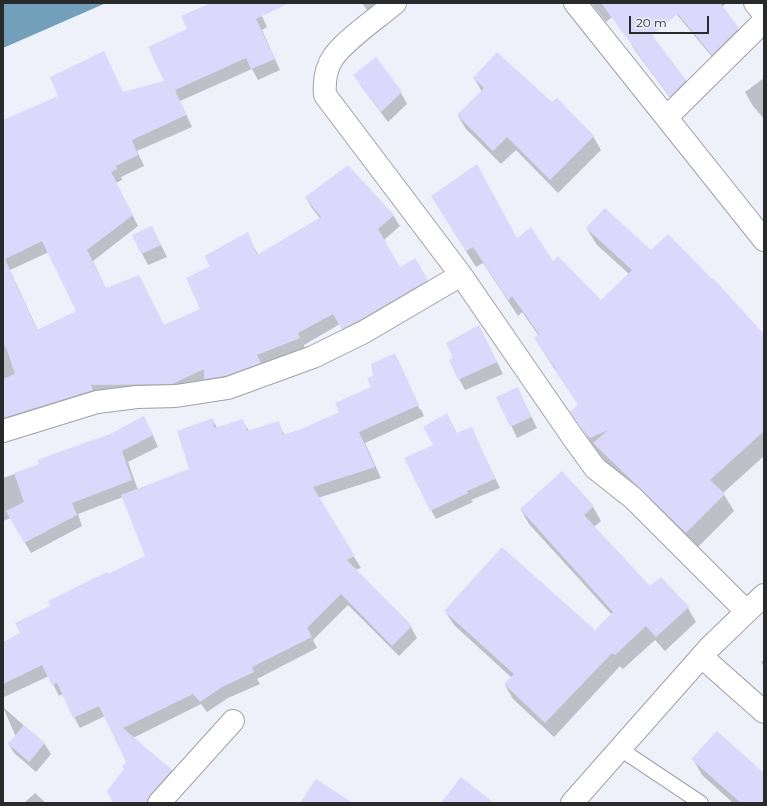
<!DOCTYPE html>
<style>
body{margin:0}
#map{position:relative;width:767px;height:806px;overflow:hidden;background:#eef1f9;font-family:Montserrat,sans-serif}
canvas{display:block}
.frame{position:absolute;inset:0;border:4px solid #282a2c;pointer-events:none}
.scale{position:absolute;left:629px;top:16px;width:80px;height:18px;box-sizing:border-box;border:2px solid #282a2c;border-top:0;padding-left:5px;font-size:12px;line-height:14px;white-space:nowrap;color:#282a2c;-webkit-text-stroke:3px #eef1f9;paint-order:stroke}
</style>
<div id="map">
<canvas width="767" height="806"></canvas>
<div class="frame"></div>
<div class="scale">20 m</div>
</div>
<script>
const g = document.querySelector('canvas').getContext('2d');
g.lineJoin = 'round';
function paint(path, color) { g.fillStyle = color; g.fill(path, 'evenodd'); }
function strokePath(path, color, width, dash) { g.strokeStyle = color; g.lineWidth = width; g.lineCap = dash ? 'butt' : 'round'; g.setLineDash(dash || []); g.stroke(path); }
const water = new Path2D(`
 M3,3H106L3,48Z`);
const shadow = new Path2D(`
 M227,3H256L267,27L262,30L280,70L258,80L252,69L180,101L192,127L137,151L144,166L121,177L122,180L116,183L138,226L93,261L106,289L139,276L164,326L201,309L212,267L247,233L258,255L320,218L312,208L306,198L393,215L400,226L384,240L400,268L415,260L433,291L349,339L340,324L304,345L305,349L266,374L3,431V120L4,121L59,96L104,53L123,93L165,82L188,30ZM49,252L78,312L38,331L10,270Z
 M362,3H396L374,20Z
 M591,3H630L606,22Z
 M674,3H727L722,7L738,29L744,40L719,65L678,16L672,5Z
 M644,26L686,81L692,92L677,107L634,49L628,38Z
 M376,59L401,93L407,104L388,122L361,86L355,75Z
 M474,78L552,104L593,136L601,150L558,193L516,150L501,164L466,129L458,116L482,92Z
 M764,78V119L753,106L745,92Z
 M432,197L517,239L552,263L601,302L629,274L597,245L587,229L651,252L764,336V456L723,493L734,511L696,549L604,460L592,444L572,412L579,406L535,339L539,336L522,312L518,316L483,263L476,267Z
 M152,227L167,257L148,265L133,236Z
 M479,326L503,374L465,390L459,379L455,358Z
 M399,365L420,410L421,409L424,416L365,443L381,478L318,498L361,568L355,570L411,627L417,638L399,656L348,605L313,640L317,648L257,679L260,684L228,698L207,712L201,704L133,738L172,770L178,781L158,803H114L127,762L105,716L80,728L62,694L59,696L49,676L4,697L3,695V643L22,633L108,575L146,557L123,497L78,514L82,526L31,553L11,518L3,521V478L150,429L158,447L128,462L138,490L191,470L212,419L217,428L242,420L249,431L278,422L285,436L305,429L340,413Z
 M517,388L537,428L517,438L498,397Z
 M447,414L457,434L471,428L500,488L471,500L473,502L436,519L431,510Z
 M593,507L601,521L594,527L650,588L688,608L696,622L665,651L655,640L623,669L620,666L554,737L513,699L505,685L512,678L454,625L445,611L595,631L612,615L529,524L521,510Z
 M764,660V667L761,662Z
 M3,707L44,743L51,754L36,772L14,753L8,743L16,737Z
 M693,759L764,774V803H733L702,775Z
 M35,793L46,803H24Z`);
const building = new Path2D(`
 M210,3H289L256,19L275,59L251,69L246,58L175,90L186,115L132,140L138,155L116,166L117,169L111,172L133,215L87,250L106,288L139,275L164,325L200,309L186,278L210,266L204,256L248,232L257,255L321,217L305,197L348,165L394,215L378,229L400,267L415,258L428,280L358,321L342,329L333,314L298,333L300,338L257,355L261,363L225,376L204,379V369L172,384L91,385L93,390L3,418V379L15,374L7,350L3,344V120L58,96L50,77L104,51L123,92L164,81L148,47L187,29L181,16ZM42,241L76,311L37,330L5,259Z
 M601,3H720L739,28L712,55L678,14L652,35L686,80L670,97Z
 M497,52L552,102L557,98L594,136L550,180L507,137L493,151L457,115L484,88L473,78Z
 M376,57L402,92L381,112L353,75Z
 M477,164L517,238L531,227L553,261L558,256L601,300L632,270L586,228L605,208L651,250L668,234L712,279L713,278L764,334V431L710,480L725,494L686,533L593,443L608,430L590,438L581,427L570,412L578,405L555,370L556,369L534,338L539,334L512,296L508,300L473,247L466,251L431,196Z
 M152,226L161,245L141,254L132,235Z
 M479,325L497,362L458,380L449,360L453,358L446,343Z
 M395,353L419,405L359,432L375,467L313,487L355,556L347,560L412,626L392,646L341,594L307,628L312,637L252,667L254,672L222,687L200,702L193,694L123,728L172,770L150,795L147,803H113L107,791L124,769L122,767L126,762L99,706L73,718L57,683L52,685L42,665L3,684V642L20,633L15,623L50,606L48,601L107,572L108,574L145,556L121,495L189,469L177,431L213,418L214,428L243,419L247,431L279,421L283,435L304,428L339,412L335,403L371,387L367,378L373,376L371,364Z
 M518,387L531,417L510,427L496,397Z
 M447,413L456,433L472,427L495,479L467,491L468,493L430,511L404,458L433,445L423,427Z
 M144,416L153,435L122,451L132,480L72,503L77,515L24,543L6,511L24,502L14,473L39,464L37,460L110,434Z
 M562,471L594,506L584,515L650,586L661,577L689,607L656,637L646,626L615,655L612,653L545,723L504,684L514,674L444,611L502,547L595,630L613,612L520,509Z
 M24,725L45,743L29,762L8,744Z
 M717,731L764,773V803H741L691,759Z
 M461,777L494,803H441Z
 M316,779L353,803H300Z`);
const lane = new Path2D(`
 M620,749L701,803`);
const street = new Path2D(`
 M395,3C376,19 349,37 334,56C326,67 324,82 325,95L461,275L574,439L595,468L633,498L746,611
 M575,3L764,240
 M755,3L764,14
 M667,117L764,21
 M3,431L97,402L137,397L176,396L228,388L313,357L364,332L461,275
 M702,657L764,712
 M159,803L233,721`);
const highway = new Path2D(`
 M572,803L709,648L764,595`);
paint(water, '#729fb9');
paint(shadow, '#0003');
paint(building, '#dcd8fc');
strokePath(lane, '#9ea1a8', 16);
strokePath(street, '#9ea1a8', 24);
strokePath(highway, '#9ea1a8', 24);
strokePath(lane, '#fff', 14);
strokePath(street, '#fff', 22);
strokePath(highway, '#fff', 22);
</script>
